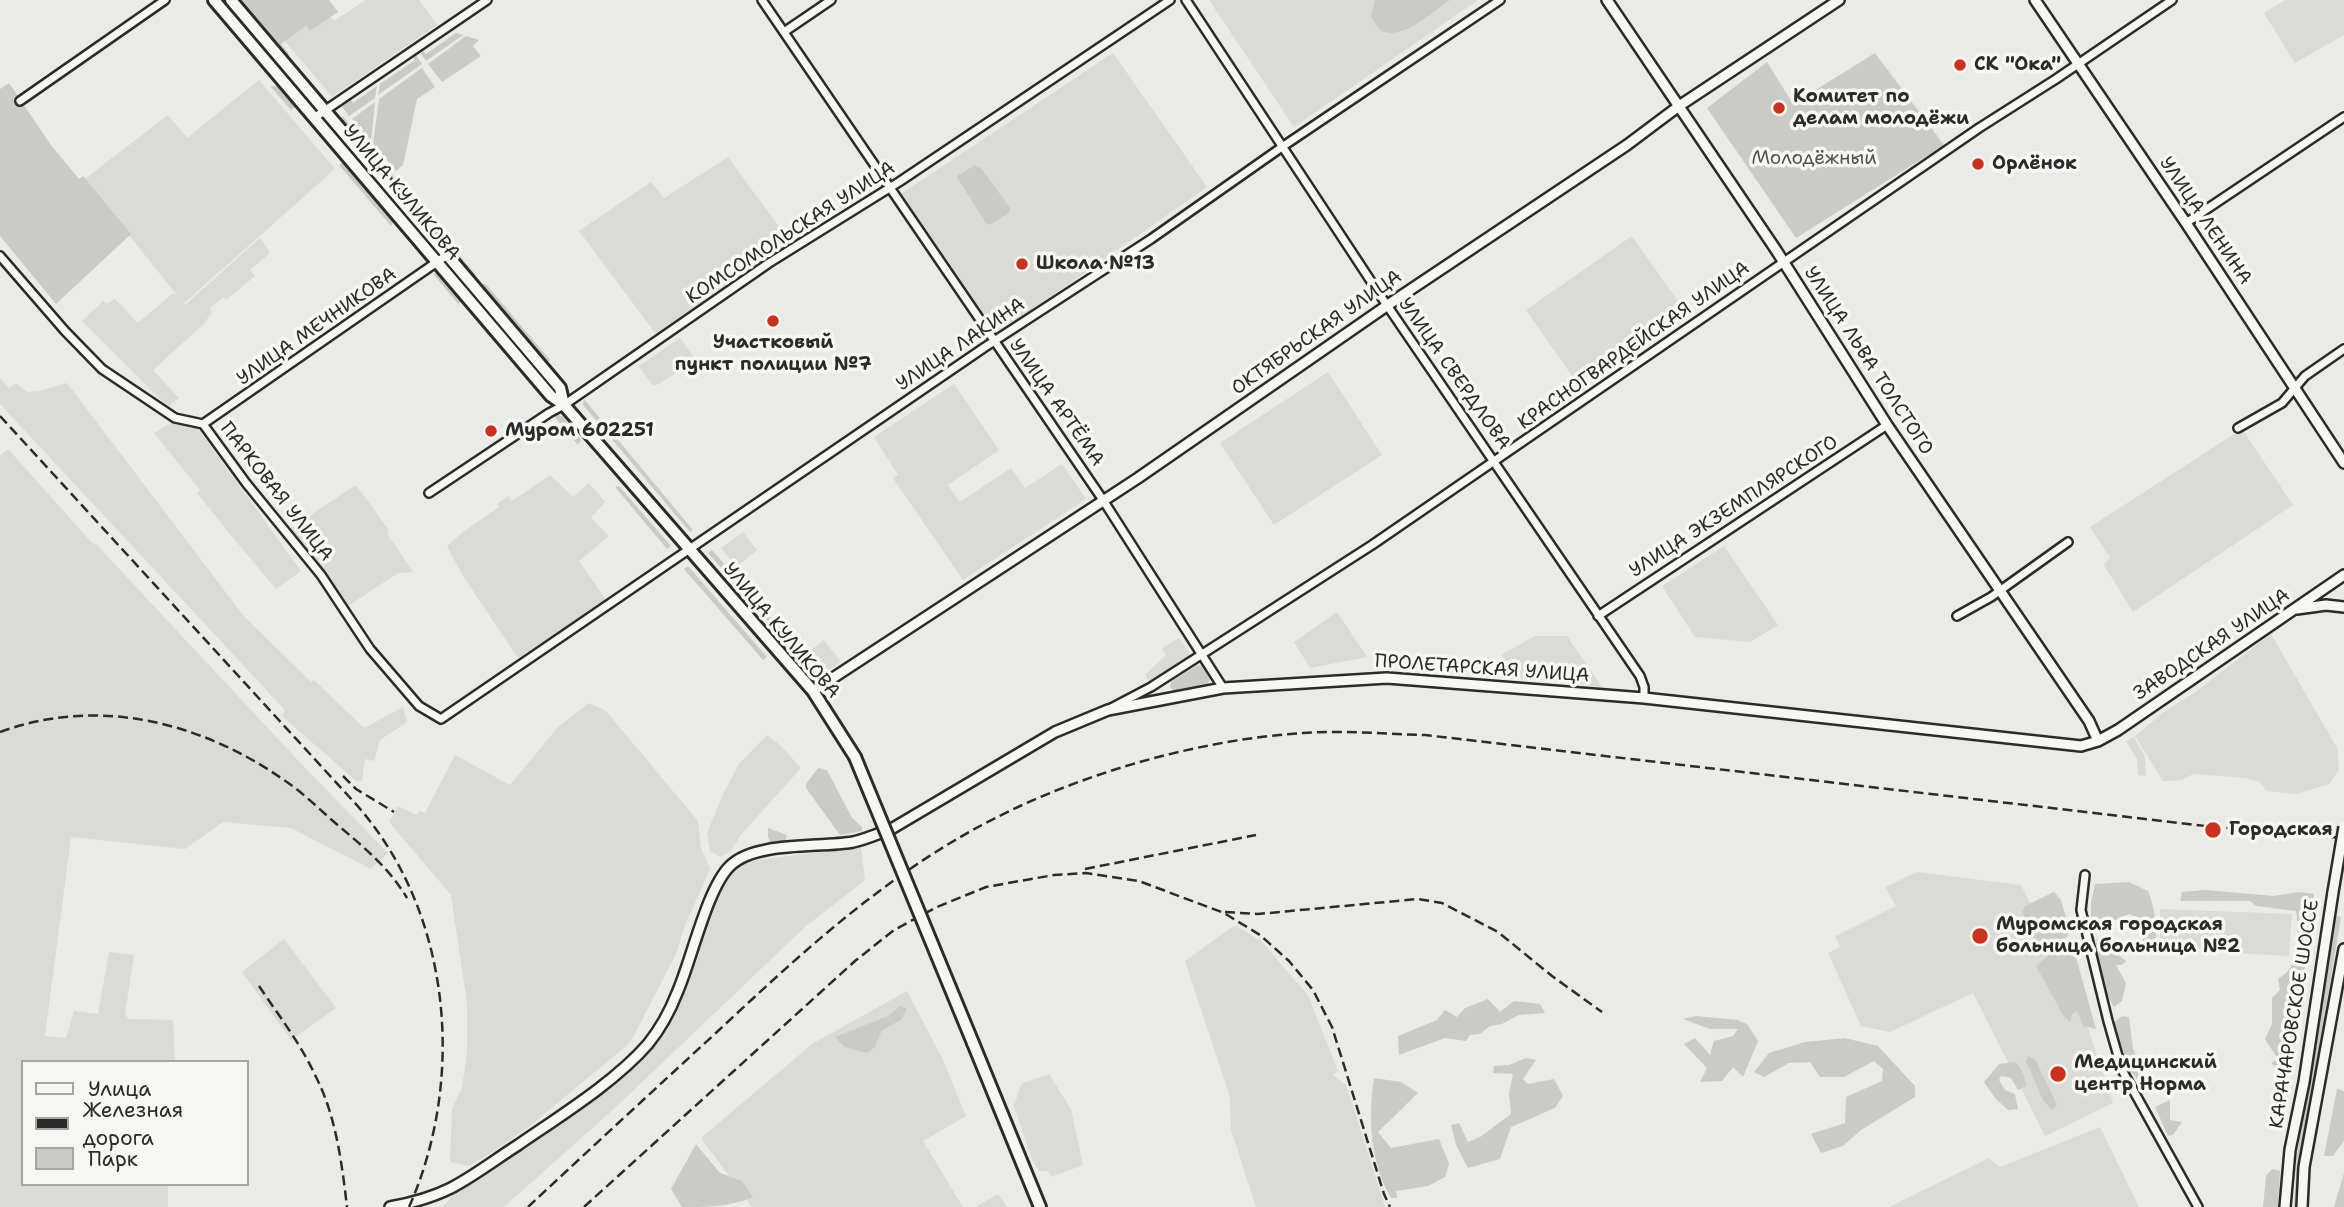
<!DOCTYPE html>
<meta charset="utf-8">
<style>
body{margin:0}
#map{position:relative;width:2344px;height:1207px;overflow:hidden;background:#eaeae6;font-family:"Shantell Sans",sans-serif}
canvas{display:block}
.legend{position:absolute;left:21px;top:1060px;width:228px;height:126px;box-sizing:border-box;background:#f6f6f2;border:2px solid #a5a5a2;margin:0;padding:9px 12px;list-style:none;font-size:21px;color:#2b2b2b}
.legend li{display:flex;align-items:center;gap:14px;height:35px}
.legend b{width:35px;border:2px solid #a5a5a2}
</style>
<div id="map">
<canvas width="2344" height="1207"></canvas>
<ul class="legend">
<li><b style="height:9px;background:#f6f6f2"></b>Улица</li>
<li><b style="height:9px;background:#2b2b2b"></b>Железная дорога</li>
<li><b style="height:19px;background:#cacac7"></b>Парк</li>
</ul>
</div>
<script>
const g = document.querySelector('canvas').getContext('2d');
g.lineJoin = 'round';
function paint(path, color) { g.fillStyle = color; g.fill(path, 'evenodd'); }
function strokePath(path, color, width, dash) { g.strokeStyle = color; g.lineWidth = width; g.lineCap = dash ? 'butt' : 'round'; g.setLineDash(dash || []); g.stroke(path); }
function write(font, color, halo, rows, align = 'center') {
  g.font = font + ' "Shantell Sans",sans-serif'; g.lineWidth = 7; g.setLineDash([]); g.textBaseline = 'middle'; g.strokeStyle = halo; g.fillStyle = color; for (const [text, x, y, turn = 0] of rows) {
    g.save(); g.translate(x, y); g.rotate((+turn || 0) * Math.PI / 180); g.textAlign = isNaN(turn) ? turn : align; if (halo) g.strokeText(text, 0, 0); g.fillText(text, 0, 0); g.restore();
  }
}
const built = new Path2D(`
 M366,0H419L437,25L332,97L285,41L306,26L310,31L330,17L335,20Z
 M1209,0H1478L1294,127Z
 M2285,0H2344V35L2295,63L2264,13Z
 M1113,53L1207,187L996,335L901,194Z
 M259,80L335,169L183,304L185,305L260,238L265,245L270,253L250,270L255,276L226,300L224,297L210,308L212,313L208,317L206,322L153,370L179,398L168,407L82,321L103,301L106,304L115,299L138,323L173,293L180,299L133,240L81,182L168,115L187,138Z
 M728,157L791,243L656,334L579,231L651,182L664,198Z
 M1632,236L1685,311L1579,386L1526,310Z
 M680,338L696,360L659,384L653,386L639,366Z
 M1328,372L1382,455L1274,525L1220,443Z
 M0,378L9,388L16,383L27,392L39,391L67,383L243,615L311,682L314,680L364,728L403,707L407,722L380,740L374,761L365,759L362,781H356L282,716L285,710L0,404Z
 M954,384L999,450L948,485L960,502L1011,468L1025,488L1062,464L1086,499L963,580L893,478L898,475L874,437Z
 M171,423L196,426L301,571L276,589L234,539L197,493L200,490L154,433Z
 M2242,429L2293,505L2133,612L2104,565L2110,558L2090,527Z
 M8,449L93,544L95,543L308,771L388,853L371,869L291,828L223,822L185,849L71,837L45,1036L66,1038L74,1011L98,1014L109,952L134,955L125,1015L129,1019L173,1020L175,1062H23V1184H168V1207H0V456Z
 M550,475L573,497L589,483L605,502L591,518L609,536L579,561L606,600L518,658L463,576L447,546L463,532L499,507L497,504L508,496L512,501Z
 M356,485L388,529V535L413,572L398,573L348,606L289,529Z
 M743,532L757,550L736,567L721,548Z
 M1724,546L1778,625L1750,642L1695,637L1662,586Z
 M1337,612L1367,657L1310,668L1294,642Z
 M2271,634L2337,748L2339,770L2329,784L2296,794L2266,791L2260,782L2246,778L2193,774L2182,780L2163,781L2135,736L2165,711L2194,693Z
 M1535,636H1567L1602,687L1515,677L1501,655Z
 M1179,638L1191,656L1150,683L1145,675L1166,655L1162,648Z
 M824,640L841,662L829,670L823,667L810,651Z
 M589,703L606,711L698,821L701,848L710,869L684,928L676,954L630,1043L531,1125L494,1151L469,1166L450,1162L452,1109L462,1088L467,1053V1003L451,895L389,822L398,806L417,815L419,811L425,813L455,755L510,785L558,727Z
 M767,735L781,746L801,768L740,836L731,851L720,857L710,851L707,833L723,794L739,764Z
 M2134,737L2145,757L2146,776L2138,775L2137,759L2126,741Z
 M861,847L865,880L805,927L616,1107L504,1207H442L463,1185L592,1100L621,1077L648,1050L661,1034L687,982L710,915L730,872L748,861Z
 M1917,872L2021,885L2079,1001L2113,1103L2045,1136L1973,993L1890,1032L1861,1026L1828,953L1840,947L1835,936L1896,906L1885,887Z
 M2160,909L2292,914L2289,956L2181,950L2160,941Z
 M1235,925L1261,941L1308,995L1338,1071L1333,1075L1346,1085L1354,1109L1385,1207H1256L1231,1130L1230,1097L1185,961Z
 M284,939L336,1008L291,1040L242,972Z
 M907,991L943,1060L966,1116L923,1141L963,1207H752L701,1138L812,1044Z
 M1049,1074L1071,1109L1083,1165L1051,1177L1048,1171H1039L1031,1157L1014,1106L1021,1084Z
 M2100,1127L2139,1207H1889L1989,1158L2000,1167Z
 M998,1194L1007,1207H975Z`);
const green = new Path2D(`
 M219,0H226L307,97L303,100Z
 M239,0H329L338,12L310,31L306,26L281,44L289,54L285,56Z
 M1375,0H1450C1433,11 1400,43 1381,30C1377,27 1374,21 1371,16Z
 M456,33L463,35L426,61L421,54L422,50L426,54Z
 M466,36L479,40L473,46L481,56L442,82L428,64Z
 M1875,53L1944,145L1796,238L1707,108L1767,62L1793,104Z
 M416,55L422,64L378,95L380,84L415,60L412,56Z
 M422,68L435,87L417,99L403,165L396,171L373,144L379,99Z
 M9,83L51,145L79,179L83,176L131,234L56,304L0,236V89Z
 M270,86H278L296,106L291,110Z
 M377,86L375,98L349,116L342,107L350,99L353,103Z
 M375,102L371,141L352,119Z
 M343,116L476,275L473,278L340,119Z
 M332,125L439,251L436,254L329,127Z
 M343,162L394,220L391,226L339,165Z
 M975,165L981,168L1010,208V212L990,225L986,223L958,179L957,176Z
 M449,265L557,392L554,395L446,268Z
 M436,273L440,274L461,299L459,305L433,274Z
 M485,283L550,360L547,363L481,287Z
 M584,399L693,530L690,532L583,405Z
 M557,414L563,417L581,440L578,445L554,416Z
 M619,486L671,546L667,549L615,487Z
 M712,550L798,648L794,651L708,553Z
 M688,566L767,657L763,660L684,569Z
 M1203,665L1210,680L1207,685L1174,691L1170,687L1171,682L1196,666Z
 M818,768L827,770L852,818L862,827V831L840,835L806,788V784Z
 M768,828L787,835L785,842L771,843L768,837Z
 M2129,882L2148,891C2155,908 2158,928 2155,946L2143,950V920L2129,914L2113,921L2102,930L2091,924V903L2095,884Z
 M2206,890L2273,896L2299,892L2314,894L2312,928L2287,1073L2283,1074L2271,1063L2278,1059L2265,1039L2272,1024V998L2280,990L2278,979C2282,976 2288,972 2290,968C2299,952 2299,928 2296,911L2256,906L2250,901H2180L2182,892Z
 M2054,892L2061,900L2070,932L2067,937L2044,949L2035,939L2022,912L2025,906Z
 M2336,916L2341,917L2301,1157L2298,1207H2294L2297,1156Z
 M2097,938L2126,961L2122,965H2116L2126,983L2122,1001L2114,1007C2103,989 2092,959 2097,938Z
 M2072,943L2096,1029L2083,1026L2077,1011L2072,1014L2070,1022L2063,1015L2036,966L2058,948Z
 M1488,999L1500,1012L1514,1001L1540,1004L1545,1013L1519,1015L1502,1024L1490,1026L1480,1034L1470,1035L1466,1041L1445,1038L1399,1055L1398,1036L1437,1020L1445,1010L1457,1017L1465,1008Z
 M900,1006L907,1009L901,1020L882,1030L875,1047L867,1053L845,1047L835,1037L888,1016Z
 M1696,1016L1737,1020L1747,1024L1758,1041L1743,1077L1733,1067L1722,1081L1700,1082L1707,1068L1684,1044L1695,1038L1710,1055L1714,1041L1733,1036L1738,1029H1710L1683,1019Z
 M2122,1016L2129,1017L2133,1049L2152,1087L2150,1091L2131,1072L2113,1023Z
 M1845,1038L1878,1046L1915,1086V1097L1861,1130L1843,1146L1821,1153L1811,1134L1845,1123L1846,1097L1882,1081L1883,1069L1874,1061L1844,1077H1820L1810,1062L1789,1063L1764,1077L1754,1072L1769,1053L1805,1042Z
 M2028,1056L2035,1059L2057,1105L2052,1110L2043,1100L2026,1062Z
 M1526,1058L1536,1060L1523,1079L1528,1084L1554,1079L1563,1096L1555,1108L1511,1127L1500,1159L1468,1168L1456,1145L1451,1125L1459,1123L1468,1142L1480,1137L1511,1114L1509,1093L1513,1074L1493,1073L1494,1066L1509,1065Z
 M2016,1062L2024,1075L2026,1086L2018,1090L2011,1078L2001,1076L1999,1080L2005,1090L2015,1094L2018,1109L2008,1110L1995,1098L1984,1082L1999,1064Z
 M1374,1078L1401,1082L1418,1093L1378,1132L1391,1148L1439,1139L1449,1164L1445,1177L1428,1186L1396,1191L1397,1198H1391C1370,1161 1368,1119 1374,1078Z
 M2337,1089L2344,1091V1141L2333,1156H2324Z
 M2170,1100V1120L2182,1122L2173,1135L2168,1136L2155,1107Z
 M696,1144L720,1173L742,1181L753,1197C731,1207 706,1207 682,1207L671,1189Z
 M2272,1169L2280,1171L2278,1207H2263L2266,1176Z
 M2344,1173V1207H2334Z`);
const minor = new Path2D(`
 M762,0L1103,500L1223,688
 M1186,0L1380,295L1640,676L1644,687V698
 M784,32L831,0
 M20,101L165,0
 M314,118L487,0
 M2186,223L2344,117
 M0,256L65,331L102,369L175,418L203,424L246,483L321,575L370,649L419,706L441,719L985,347L1151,239L1282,147L1500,0
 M203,424L447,255
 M2238,428L2282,403L2305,376L2344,349
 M429,493L549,413L564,405L769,263L899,182L1170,0
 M1598,616L1887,425
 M1957,616L1991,597L2068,542
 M1111,708L1151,687L1372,545L1979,128L2056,79L2172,0
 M2085,875L2081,910L2108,1021L2122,1070L2198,1207`);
const tertiary = new Path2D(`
 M1607,0L1776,250L1887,425L2089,721L2098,741
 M2035,0L2186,223L2344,463
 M2297,609L2326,605L2344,607
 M813,691L1138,478L1398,298L1627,145L1679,106L1839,0
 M390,1207C412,1203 431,1198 451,1188C474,1176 496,1159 518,1145C560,1116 615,1082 648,1044C660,1029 670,1011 677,993C691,962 707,888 730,866C755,841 819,848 853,842C867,839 880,833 893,828L1055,732L1108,710L1223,688L1387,678L1644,698L2081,746L2098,741L2118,730L2344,575
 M2285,1207L2290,1150L2304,1082L2333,892
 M2302,1207L2304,1167L2344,949`);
const secondary = new Path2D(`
 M214,0L551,396L564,405L813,691L855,757
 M231,0L560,388L564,405
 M973,1043L1040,1207`);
const rail = new Path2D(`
 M0,416L354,802C451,909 467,1077 409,1207
 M0,732C98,696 201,722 284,780C302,792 317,807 333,821C361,845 388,866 407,898
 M343,776L356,789L394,812
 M1085,869L1256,835
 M1225,912L1258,914L1418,899L1442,903L1498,932L1552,976L1602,1012
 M259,986C279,1016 301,1044 316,1077C336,1116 342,1164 347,1207
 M528,1207C591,1148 655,1089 718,1031C797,957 876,884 971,831C1067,777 1193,740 1303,733C1344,730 1385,734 1425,735L2214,827L2344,838
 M584,1207L855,961L894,930L937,907L986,887L1054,875L1086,873L1139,881L1224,913L1260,935L1289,961L1313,990L1332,1027L1384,1194L1390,1207`);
const tertiaryBridge = new Path2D(`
 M2333,892L2344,827`);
const secondaryBridge = new Path2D(`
 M855,757L973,1043`);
const markers = [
 [1960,65,7,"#c8321e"],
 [1779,108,7,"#c8321e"],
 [1978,164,7,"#c8321e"],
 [1022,264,7,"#c8321e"],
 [773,321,7,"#c8321e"],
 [491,431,7,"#c8321e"],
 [2213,830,9,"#c8321e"],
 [1980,936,9,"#c8321e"],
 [2058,1074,9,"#c8321e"]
];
const poiNames = [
 ["СК \"Ока\"",1974,65],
 ["Комитет по",1793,97],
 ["делам молодёжи",1793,119],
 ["Орлёнок",1992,164],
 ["Школа №13",1036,264],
 ["Участковый",773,343,"center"],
 ["пункт полиции №7",773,365,"center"],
 ["Муром 602251",505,431],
 ["Городская",2229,830],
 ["Муромская городская",1996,925],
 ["больница больница №2",1996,947],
 ["Медицинский",2074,1063],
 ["центр Норма",2074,1085]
];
const parkNames = [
 ["Молодёжный",1814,159]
];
const streetNames = [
 ["УЛИЦА КУЛИКОВА",401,193,50],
 ["УЛИЦА ЛЕНИНА",2205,221,56],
 ["КОМСОМОЛЬСКАЯ УЛИЦА",791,233,-33],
 ["УЛИЦА МЕЧНИКОВА",317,327,-35],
 ["ОКТЯБРЬСКАЯ УЛИЦА",1317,333,-35],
 ["УЛИЦА ЛАКИНА",961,345,-34],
 ["КРАСНОГВАРДЕЙСКАЯ УЛИЦА",1634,346,-35],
 ["УЛИЦА ЛЬВА ТОЛСТОГО",1868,361,57],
 ["УЛИЦА СВЕРДЛОВА",1454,374,55],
 ["УЛИЦА АРТЁМА",1056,403,55],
 ["ПАРКОВАЯ УЛИЦА",276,492,52],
 ["УЛИЦА ЭКЗЕМПЛЯРСКОГО",1734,507,-33],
 ["УЛИЦА КУЛИКОВА",781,631,50],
 ["ЗАВОДСКАЯ УЛИЦА",2212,645,-34],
 ["ПРОЛЕТАРСКАЯ УЛИЦА",1482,669,4],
 ["КАРАЧАРОВСКОЕ ШОССЕ",2295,1014,-81]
];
paint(built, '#dadad6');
paint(green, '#cacac7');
strokePath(minor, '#2b2b2b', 12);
strokePath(tertiary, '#2b2b2b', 14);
strokePath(secondary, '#2b2b2b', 16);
strokePath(minor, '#f6f6f2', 7);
strokePath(tertiary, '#f6f6f2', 9);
strokePath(secondary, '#f6f6f2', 10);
strokePath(rail, '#2b2b2b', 2.5, [10, 5]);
strokePath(tertiaryBridge, '#2b2b2b', 14, []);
strokePath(secondaryBridge, '#2b2b2b', 16, []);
strokePath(tertiaryBridge, '#f6f6f2', 9);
strokePath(secondaryBridge, '#f6f6f2', 10);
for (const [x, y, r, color] of markers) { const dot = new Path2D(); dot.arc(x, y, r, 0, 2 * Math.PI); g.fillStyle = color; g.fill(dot); strokePath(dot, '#f6f6f2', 2.5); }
write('bold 19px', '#2b2b2b', '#f6f6f2', poiNames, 'left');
write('19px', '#535352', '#f6f6f2', parkNames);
write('19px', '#2b2b2b', '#f6f6f2', streetNames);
</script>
